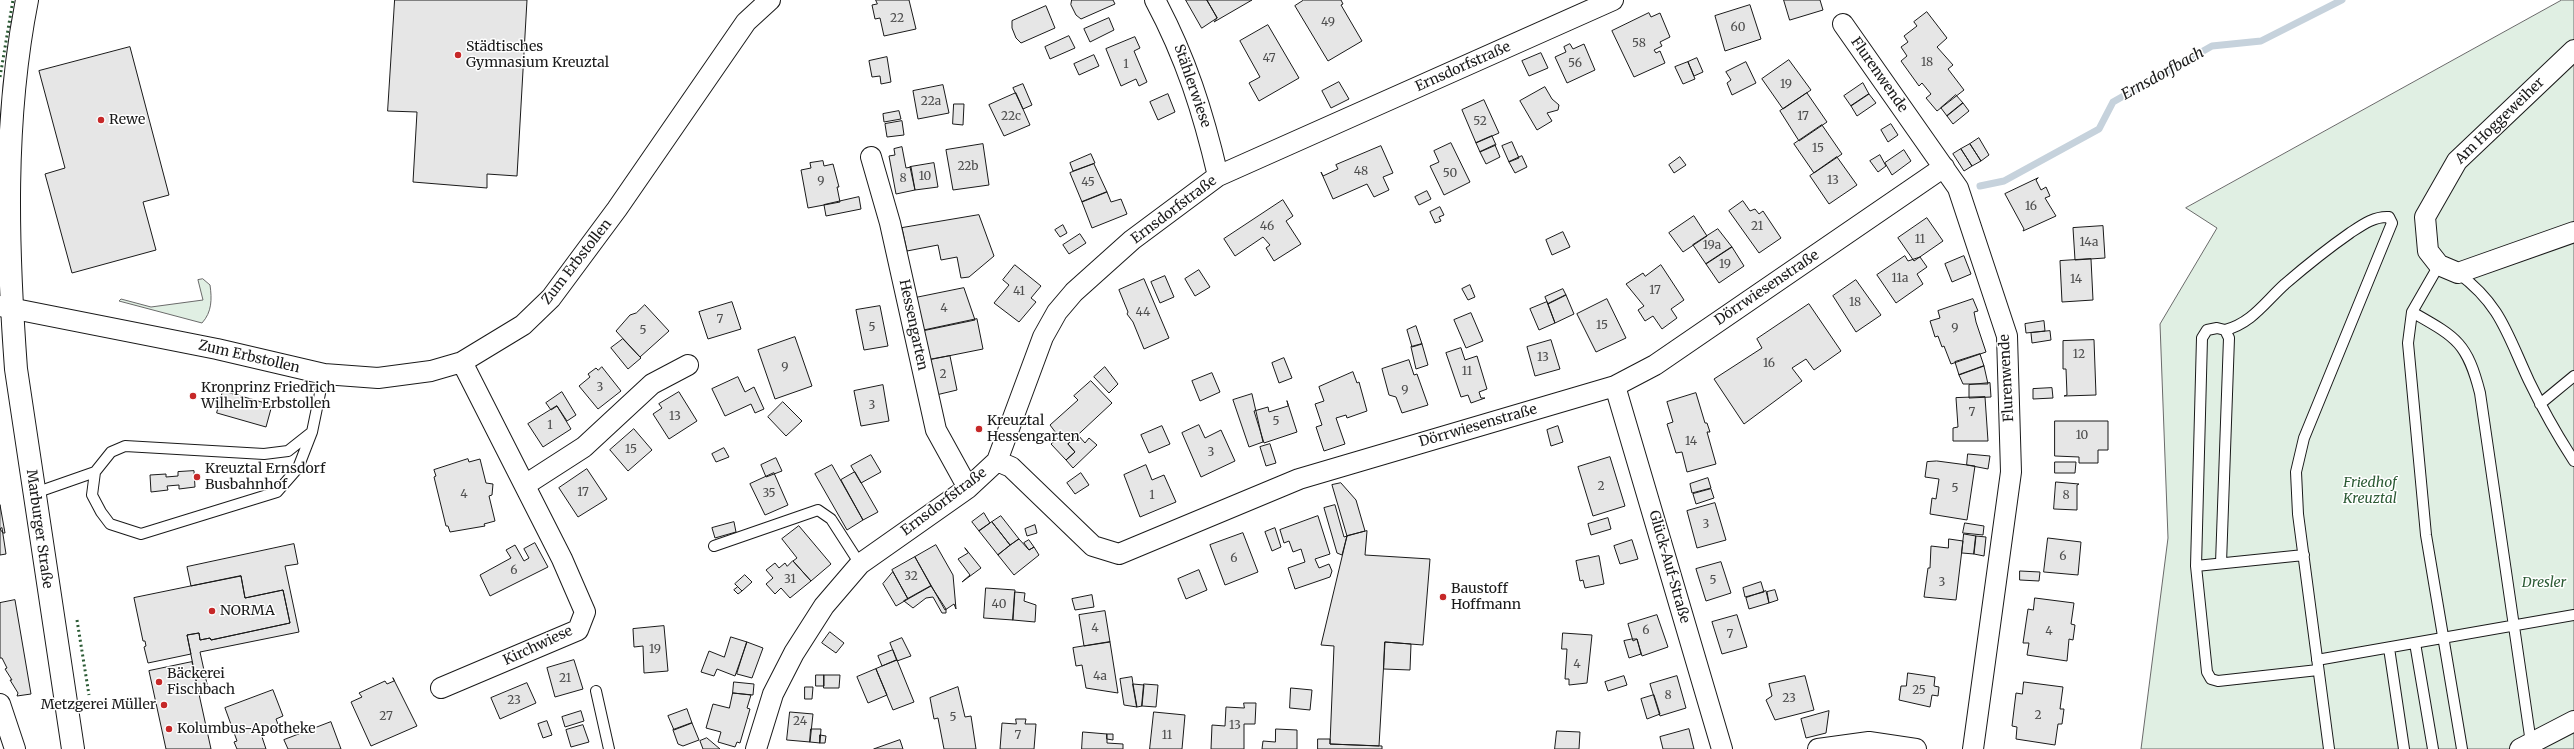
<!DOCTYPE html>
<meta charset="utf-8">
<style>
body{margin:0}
canvas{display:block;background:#fff}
</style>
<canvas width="2574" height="749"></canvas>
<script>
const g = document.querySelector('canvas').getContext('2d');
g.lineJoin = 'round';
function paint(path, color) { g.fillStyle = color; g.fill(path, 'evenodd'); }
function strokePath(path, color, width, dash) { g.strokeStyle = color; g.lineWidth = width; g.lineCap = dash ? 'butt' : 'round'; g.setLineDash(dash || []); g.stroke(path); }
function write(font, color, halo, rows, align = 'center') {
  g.font = font + ' Merriweather,serif'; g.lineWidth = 3; g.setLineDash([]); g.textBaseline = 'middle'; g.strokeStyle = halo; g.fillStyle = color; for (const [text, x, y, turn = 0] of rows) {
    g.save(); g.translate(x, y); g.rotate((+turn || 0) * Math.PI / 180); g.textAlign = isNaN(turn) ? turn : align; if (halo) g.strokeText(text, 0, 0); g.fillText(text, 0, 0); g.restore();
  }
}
const green = new Path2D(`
 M2562,0H2574V749H2141L2168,538L2160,324L2217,228L2186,208Z
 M203,279L210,285C212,299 212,312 202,323L119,301L121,299L151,307L203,300L198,280Z`);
const stream = new Path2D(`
 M1980,186L2004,181L2099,129L2113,102L2212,46L2261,41L2342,0`);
const building = new Path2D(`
 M395,0H527L517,176L487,174V188L413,182L417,112L388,111Z
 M876,0H909L916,29L884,36L880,18L875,19L872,5L877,4Z
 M1072,0H1113L1115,4L1081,19L1076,15L1071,5Z
 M1186,0H1207L1217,18L1202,28Z
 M1207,0H1252L1214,22L1217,18Z
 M1304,0H1341L1343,4L1341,5L1362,41L1328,61L1295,6Z
 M1784,0H1820L1823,10L1790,20Z
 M1750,5L1761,39L1725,51L1715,16Z
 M1046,6L1055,28L1021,43L1016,38L1012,28V21Z
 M1927,12L1947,38L1937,47L1953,65L1948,69L1964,90L1937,111L1926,98L1931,94L1922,83L1919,86L1901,61L1907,56L1901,47L1908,42L1904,36L1917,26L1914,22Z
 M1649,13L1651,17L1660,13L1670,37L1660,42L1662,46L1654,50L1656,53L1660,51L1665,63L1634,77L1612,31Z
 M1109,18L1114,30L1090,42L1084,29Z
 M1268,25L1299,78L1259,101L1249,83L1260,77L1240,41Z
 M1069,36L1075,48L1050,59L1045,47Z
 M1135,37L1140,48L1134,51L1147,82L1139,86L1136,79L1121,86L1106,49Z
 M1570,44L1573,49L1584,44L1595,70L1567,83L1555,57L1566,52L1564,47Z
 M130,47L169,195L143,202L156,250L72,273L45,174L65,168L39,71Z
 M1541,53L1548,68L1529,76L1522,61Z
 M1094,55L1099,66L1079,75L1074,64Z
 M887,57L891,82L881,84L880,76L872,77L869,61Z
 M1697,58L1703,72L1694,76L1688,62Z
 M1789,60L1811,90L1783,109L1762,79Z
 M1688,62L1695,79L1683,84L1675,67Z
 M1746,62L1756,83L1732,95L1727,83L1731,80L1726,72Z
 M1339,82L1349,99L1331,108L1322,91Z
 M1863,83L1869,94L1851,106L1844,96Z
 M1023,84L1032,105L1023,109L1013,88Z
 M943,85L949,113L918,119L913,91Z
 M1545,87L1552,99L1559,105L1558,110L1547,113L1552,121L1537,130L1520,101Z
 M1016,93L1030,125L1004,136L989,105Z
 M1807,93L1827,122L1799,141L1780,111Z
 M1168,94L1175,112L1158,120L1150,102Z
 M1869,94L1876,103L1857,116L1851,106Z
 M1956,95L1963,103L1947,116L1941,108Z
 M1484,100L1499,133L1476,143L1462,110Z
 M1963,103L1969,111L1953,124L1947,116Z
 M954,104H964L963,125L953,124Z
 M899,111L901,119L884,122L883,114Z
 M902,121L904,135L887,137L885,124Z
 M1891,124L1898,135L1888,142L1881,130Z
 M1822,125L1842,154L1814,173L1794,144Z
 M1492,136L1496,145L1480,152L1476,143Z
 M1979,138L1989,155L1981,161L1970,144Z
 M1512,142L1519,158L1509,162L1502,146Z
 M1451,143L1470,182L1444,195L1430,166L1439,162L1434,151Z
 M983,144L989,185L953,190L946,150Z
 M1970,144L1981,161L1972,166L1961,149Z
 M1495,145L1500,157L1486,164L1480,152Z
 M1381,146L1393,173L1383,177L1389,190L1374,197L1367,184L1333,199L1321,172L1323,176L1338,169L1336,165Z
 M902,147L906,168L911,167L915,190L896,194L889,156L895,155L894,149Z
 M1961,149L1972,166L1964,171L1953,154Z
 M1904,150L1911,161L1892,175L1885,163Z
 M1091,154L1095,163L1073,171L1070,163Z
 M1880,155L1886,166L1878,172L1870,161Z
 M1522,156L1527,167L1515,173L1509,162Z
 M1680,157L1686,165L1674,173L1669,165Z
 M1837,157L1857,185L1829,204L1810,176Z
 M823,161L824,166L833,164L839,187H837L840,202L808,208L801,170L811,168L810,163Z
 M934,163L938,187L915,190L910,167Z
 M1094,164L1107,192L1082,202L1070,173Z
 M2038,178L2036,180L2041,190L2046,187L2050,196L2045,198L2056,216L2023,231L2024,229L2005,194Z
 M1427,191L1431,199L1419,205L1415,197Z
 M1107,192L1111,202L1121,199L1127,214L1092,228L1082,202Z
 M859,197L861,209L826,216L824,205Z
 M1283,200L1293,216L1286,221L1301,244L1274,261L1266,248L1270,245L1263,237L1235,256L1224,239Z
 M1743,201L1750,211L1755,209L1759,214L1763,211L1781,238L1759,253L1729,211Z
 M1440,207L1444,215L1439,217L1441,221L1435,223L1430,212Z
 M979,215L994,256L969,277L961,278L957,257L941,260L938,245L907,251L902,228Z
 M1694,216L1707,236L1683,252L1669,233Z
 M1927,218L1943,241L1914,261L1898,238Z
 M1063,225L1067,233L1060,237L1055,230Z
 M2103,226L2105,258L2075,260L2073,228Z
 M1718,229L1732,247L1706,264L1693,245Z
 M1563,232L1570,247L1552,255L1546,240Z
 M1080,234L1086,243L1069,254L1063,245Z
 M1732,247L1744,266L1719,283L1706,264Z
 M1905,256L1908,261L1920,257L1927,267L1917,274L1923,284L1896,303L1877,275Z
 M1964,256L1971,274L1952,282L1945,264Z
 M2091,259L2093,300L2062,302L2060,261Z
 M1015,265L1041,286L1031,298L1036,302L1019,322L994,303L1009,285L1003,280Z
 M1661,265L1684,300L1671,309L1677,318L1662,329L1653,316L1645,321L1638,310L1644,306L1626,284L1643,273L1645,276Z
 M1199,270L1210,287L1195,296L1185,279Z
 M1165,276L1174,297L1160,303L1151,282Z
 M1144,279L1169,338L1144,349L1133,322L1127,314L1128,312L1119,290Z
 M1856,280L1881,315L1856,332L1833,296Z
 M1470,285L1475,297L1468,300L1462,289Z
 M964,288L975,320L922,331L915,298Z
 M1563,289L1566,295L1548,304L1545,297Z
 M1566,295L1574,314L1555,323L1548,304Z
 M1607,299L1626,338L1596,352L1577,314Z
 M1973,299L1978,311L1974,312L1976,322L1986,352L1951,364L1944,346L1942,347L1938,336L1935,337L1930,321L1940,318L1938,311Z
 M732,302L741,329L708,339L699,312Z
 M1547,302L1555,323L1539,330L1530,309Z
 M1809,304L1841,351L1814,370L1806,359L1792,368L1802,381L1744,424L1714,379L1762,348L1757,339Z
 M645,305L669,331L640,357L616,331L630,315L636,313Z
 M880,306L888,346L864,350L856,310Z
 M1471,313L1483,341L1466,348L1454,320Z
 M977,319L983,349L928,360L921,331Z
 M2044,321L2045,331L2026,333L2025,324Z
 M1416,326L1422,344L1412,347L1407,330Z
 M2050,331L2051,340L2032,343L2031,333Z
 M795,337L812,386L775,399L758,350Z
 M623,339L641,358L628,369L611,348Z
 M1551,340L1560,369L1535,376L1527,347Z
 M2094,340L2096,395L2064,396L2067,395L2066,369H2063V341Z
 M1422,344L1428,365L1416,369L1411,347Z
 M1461,348L1465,360L1477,356L1487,389L1479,392L1481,398H1485L1471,403L1468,395L1461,397L1446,353Z
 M1980,354L1984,366L1959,375L1955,362Z
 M950,356L957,390L936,395L928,360Z
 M1284,358L1292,378L1279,383L1272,363Z
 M1409,360L1414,375L1417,374L1428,405L1402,413L1396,397L1389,395L1382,369Z
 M1984,366L1988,384H1963L1959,375Z
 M602,367L621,391L598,409L579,386L590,377L588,374L596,368L598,370Z
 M1105,367L1118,384L1109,393L1094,377Z
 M1353,372L1357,383L1359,382L1367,411L1347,418L1346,415L1336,418L1345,444L1324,451L1316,427L1322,425L1315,404L1324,401L1319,387Z
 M1212,373L1220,392L1200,401L1192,381Z
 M738,377L745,392L754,387L764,409L755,413L751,404L725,416L712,389Z
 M1091,381L1112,403L1068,444L1075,452L1066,460L1051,444L1059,437L1050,425L1078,400L1074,396Z
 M1990,383L1991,397L1969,398V385Z
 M883,385L889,421L861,426L854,391Z
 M2052,388L2053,398L2033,399V389Z
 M223,391L272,405L266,427L217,413Z
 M562,392L576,415L567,421L557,406L551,410L546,403Z
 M679,392L697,421L669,439L653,414L662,408L659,404Z
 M1696,393L1705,423H1707L1710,432H1707L1716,464L1687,472L1682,452L1676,453L1667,424L1673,422L1667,402Z
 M1252,394L1263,442L1249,447L1233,400Z
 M1985,397L1988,441H1953V428L1958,427L1956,398Z
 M1287,401L1297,432L1264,443L1254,411L1268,407L1269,412L1288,406Z
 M783,402L802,421L786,436L768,417Z
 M557,406L571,429L543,447L528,424Z
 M2055,421H2108V450H2098V463H2079V457L2055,456Z
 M1199,425L1205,438L1221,430L1235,461L1201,477L1182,433Z
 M1162,426L1170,444L1149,453L1141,435Z
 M1558,426L1563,442L1551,446L1547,430Z
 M634,429L652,450L628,471L610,450Z
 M1078,435L1085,443L1089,438L1097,445L1073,468L1066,460L1075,452L1068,444Z
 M1270,444L1276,463L1266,466L1260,447Z
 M724,448L729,457L716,462L712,454Z
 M1968,454L1990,456L1988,469L1967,465Z
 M871,455L881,472L861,483L851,466Z
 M1610,457L1625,506L1593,516L1578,467Z
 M776,458L782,471L766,477L761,465Z
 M468,459L469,462L480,459L486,483L493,484L492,495L489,496L495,521L484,524L485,526L450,532L448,526H446L434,477L436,476L434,470Z
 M1937,461L1975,466L1967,520L1930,514L1932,498L1936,499L1939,479L1925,477L1927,462Z
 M2055,462H2076L2075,473H2055Z
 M832,465L863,520L847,530L815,474Z
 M1146,465L1152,480L1164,475L1176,502L1140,517L1124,475Z
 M587,469L607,499L578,517L559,488Z
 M194,471L195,487L179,489V485L167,486L168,490L151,492L150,475L166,474V477L178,476V472Z
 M855,472L878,512L863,520L841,480Z
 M774,473L788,505L765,515L750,484Z
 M1081,473L1089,485L1075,494L1067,483Z
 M1708,478L1711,488L1692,493L1690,484Z
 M2056,482L2079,484L2077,485V510L2054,509Z
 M1341,483L1356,500L1365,531L1347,536L1332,485Z
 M1711,489L1714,498L1696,504L1693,494Z
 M1715,503L1726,540L1697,548L1687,511Z
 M0,505L5,533H3L0,529Z
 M1335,505L1344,537L1347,536L1342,555L1337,553L1324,508Z
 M984,513L990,523L979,531L972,522Z
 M1001,516L1019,539L1010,545L992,522Z
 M1318,516L1330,554L1315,559L1319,568L1329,564L1332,571L1330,577L1295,589L1288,568L1305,562L1301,549L1293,552L1289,541L1284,543L1280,530Z
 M1608,518L1611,529L1591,535L1588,524Z
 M734,522L736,532L715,538L712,528Z
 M992,522L1010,545L998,555L979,531Z
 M1965,523L1984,526L1983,535L1963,533Z
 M1035,525L1037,533L1027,536L1025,529Z
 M799,526L831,564L811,581L793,561L797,558L782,539Z
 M2,528L6,554L0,555V529Z
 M1275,528L1281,547L1272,551L1265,532Z
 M1367,531L1365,555L1430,559L1423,645L1385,642L1379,746L1330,744L1334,646L1321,645L1347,536Z
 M1243,533L1258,572L1225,585L1210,545Z
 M1964,534L1976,536L1974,554L1962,553Z
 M1976,536L1986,537L1984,556L1974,554Z
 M2048,538L2081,542L2078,575L2044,572Z
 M1019,539L1029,550L1034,547L1039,555L1014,575L998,555Z
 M1949,539L1963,541L1956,600L1924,597L1928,568H1930L1931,546L1948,548Z
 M1029,540L1034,547L1029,550L1024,543Z
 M1632,540L1638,559L1620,564L1614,546Z
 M535,543L548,567L490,596L480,575L511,558L506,550L515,545L524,561L529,558L524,549Z
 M294,544L298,564L285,566L299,632L200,652L209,693L199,695L187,635L199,633L200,640L210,638L211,640L290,623L283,590L245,598L241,576L191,586L187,567Z
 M936,545L953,575L956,609L954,604L945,610L915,557Z
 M965,548L981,568L962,582L970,575L958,559L968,553Z
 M1599,556L1604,584L1585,588L1583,580L1580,581L1576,561Z
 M915,557L931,586L908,599L892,570Z
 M793,561L811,581L790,598L781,588L775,594L766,584L773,578L766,570L775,563L779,568L785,563L787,566Z
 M1721,562L1731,593L1706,601L1696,569Z
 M1199,570L1207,590L1186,599L1178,579Z
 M2020,571L2040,572L2039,581L2020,580Z
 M893,572L908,599L896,606L883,584Z
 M745,575L752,582L742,591L735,584Z
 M241,576L245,598L283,590L290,623L211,640L210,638L200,640L199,633L187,635L191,654L148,663L144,647L146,646L145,641H143L134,598Z
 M1761,582L1764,592L1745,597L1743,588Z
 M931,586L946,609V613H942L933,597L926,598L913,608L904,601Z
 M738,587L742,591L738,594L734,590Z
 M986,588L1015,590L1013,620L984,618Z
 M1775,590L1778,600L1769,603L1767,592Z
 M1766,591L1769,603L1749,609L1746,598Z
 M1015,592L1025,593L1024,601L1036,605L1035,622L1013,620Z
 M1092,595L1094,607L1075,610L1072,599Z
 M2035,598L2074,603L2071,624L2075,625L2073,640L2069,639L2067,661L2027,655L2029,643H2023L2028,609L2033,610Z
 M15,600L31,694L17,696L18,693L10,680H12L5,669L7,668L2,658H0V603Z
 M1105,611L1110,642L1084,646L1079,615Z
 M1657,615L1668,647L1642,656L1637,639L1633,641L1628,624Z
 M1737,615L1747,647L1722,654L1712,622Z
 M664,626L668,671L644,673L643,646L634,647L633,629Z
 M830,632L844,643L836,653L822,643Z
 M1563,633L1592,635L1587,683L1569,685V679H1565L1567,649H1562Z
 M731,637L747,642L735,676L717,669L714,676L701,672L709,651L724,657Z
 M902,638L911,656L897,661L890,643Z
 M1632,639H1637L1641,654L1629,658L1624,641Z
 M747,642L763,648L752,678L737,674Z
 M1110,642L1118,693L1086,688L1082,665L1076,666L1073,648Z
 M1385,642L1411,644L1410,670L1384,669Z
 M893,650L897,660L882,666L878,656Z
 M574,660L583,689L555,697L547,668Z
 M897,660L914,702L893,710L876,669Z
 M192,662L211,749H166L149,671Z
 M876,669L887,695L868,703L857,677Z
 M1908,673L1935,677L1934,686L1939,687L1938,696L1932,695L1930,707L1899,700L1901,686H1906Z
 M816,675H824V686H816Z
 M824,675H840L839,688H824Z
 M1624,676L1627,685L1608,691L1605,682Z
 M1677,676L1686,708L1660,716L1650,684Z
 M1805,676L1814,710L1775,720L1766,700L1772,696L1769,684Z
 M1132,677L1133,684L1137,707L1124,705L1120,679Z
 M393,678L417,726L371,746L351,702L362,697L359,693L385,681L387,684L394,681Z
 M734,682L754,684L753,695L733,693Z
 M2024,682L2063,687L2060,709H2064L2062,724H2058L2055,745L2016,739L2017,727L2012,726L2016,693L2022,694Z
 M527,683L536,703L500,719L491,698Z
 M1133,684L1144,685L1142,706L1137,707Z
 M1144,684L1158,685L1156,707L1142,706Z
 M805,687H813L812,699H805Z
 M958,687L965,717L971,716L976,749H944L938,718L934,719L930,698Z
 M1291,688L1312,690L1310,710L1290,708Z
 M273,690L283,716L276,719L279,727L261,734L266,749H237L234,742L237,741L225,708Z
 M733,693L751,695L747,708L750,709L740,743L737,742L735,747L718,742L721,732L706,728L713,704L729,708Z
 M1654,695L1660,714L1647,719L1641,699Z
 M1244,703H1256L1255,724H1244V749H1211L1212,725L1225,726L1226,707L1244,708Z
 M687,709L692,723L674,730L668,716Z
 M581,711L584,721L565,727L562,717Z
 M1829,711L1826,733L1806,738L1801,719Z
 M790,712L813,714L810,742L787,740Z
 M1154,712L1185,715L1182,749H1150Z
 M1016,719H1026L1025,724H1036L1034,749H1000L1002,723L1016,724Z
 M547,721L552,735L543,738L538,724Z
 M331,722L341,749H288L284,740Z
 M692,723L699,740L683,746L678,744L673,730Z
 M583,725L589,742L571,747L566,730Z
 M811,729H821L820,743L810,742Z
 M1276,729L1297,730V749H1262L1263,741L1275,742Z
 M1689,729L1694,749H1663L1660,737Z
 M1557,731L1580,732L1579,749H1555Z
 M1083,732L1107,734V743L1123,744V749H1082Z
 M1107,734H1113V740L1107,739Z
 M820,735L826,736L825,743H820Z
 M707,738L720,749H703L700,741Z
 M1318,739H1330V744L1382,746V749H1318Z
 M900,740L903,749H874Z`);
const lane = new Path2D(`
 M2439,265L2412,312L2408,343L2426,535L2462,749
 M2458,273C2501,305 2507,334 2529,381C2542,408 2557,435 2574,461
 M2412,312C2456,337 2467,342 2480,393L2531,743
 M2225,330C2252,323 2265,302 2285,284C2306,266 2327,249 2350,233C2362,225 2374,216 2389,217L2392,223L2304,438L2296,472L2298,514L2329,749
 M2540,404L2574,376
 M312,432L288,451L264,454L125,446L111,452L95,472L92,495L101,512L110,524L141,534L277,492L298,468L312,432L324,374
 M35,493L95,472
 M714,546L818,510L831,519L860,564
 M2221,563L2229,338L2225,330L2217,328L2207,330L2202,338L2196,566L2304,555
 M2196,566L2207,672L2211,679L2218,681L2318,670
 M2415,643L2433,749
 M2389,648L2404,749
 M2317,660L2574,615
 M596,691L609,749`);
const street = new Path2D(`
 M1155,0C1186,58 1203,112 1218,176
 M1843,24L1958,188L2007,336L2011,472L1973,749
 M2574,50L2457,161L2425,217L2428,251L2439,265L2458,273L2574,232
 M871,157L890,223L936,430L968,488
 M0,306L217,349L324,374L378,378L431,371L462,362L523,325L551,298L617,209L746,22L770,0
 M1615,386L1722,749
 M997,461L1011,467L1093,546L1119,554L1299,479L1615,386L1655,365L1944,167
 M525,485L584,447L652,384L688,365
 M441,688L578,630L585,612L562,559L462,362
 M0,704L15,749
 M756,749L773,694L794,653L824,606L860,564L968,488L997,461L1043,337L1057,312L1074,292L1132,240L1218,176L1613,0
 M1818,749L1869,742L1916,749
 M2520,749L2574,721`);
const primary = new Path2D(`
 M27,0C3,121 7,247 16,369L73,749`);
const hedge = new Path2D(`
 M0,77L13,0
 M77,620L89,695`);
const markers = [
 [458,55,4,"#c62828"],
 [101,120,4,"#c62828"],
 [193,396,4,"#c62828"],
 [979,429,4,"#c62828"],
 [197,477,4,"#c62828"],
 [1443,597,4,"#c62828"],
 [212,611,4,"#c62828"],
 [159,682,4,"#c62828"],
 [164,705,4,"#c62828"],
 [169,729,4,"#c62828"]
];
const numberNames = [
 ["22",897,19],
 ["49",1328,23],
 ["60",1738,28],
 ["58",1639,44],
 ["47",1269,59],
 ["18",1927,63],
 ["56",1575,64],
 ["1",1126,65],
 ["19",1786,85],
 ["22a",931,102],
 ["22c",1011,117],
 ["17",1803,117],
 ["52",1480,122],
 ["15",1818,149],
 ["22b",968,167],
 ["48",1361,172],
 ["50",1450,174],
 ["10",925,177],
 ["8",903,179],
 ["13",1833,181],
 ["9",821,182],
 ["45",1088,183],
 ["16",2031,207],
 ["46",1267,227],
 ["21",1757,227],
 ["11",1920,240],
 ["14a",2089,243],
 ["19a",1712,246],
 ["19",1725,265],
 ["11a",1900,279],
 ["14",2076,280],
 ["17",1655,291],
 ["41",1019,292],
 ["18",1855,303],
 ["4",944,309],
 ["44",1143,313],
 ["7",720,320],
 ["15",1602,326],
 ["5",872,328],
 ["9",1955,329],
 ["5",643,331],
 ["12",2079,355],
 ["13",1543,358],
 ["16",1769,364],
 ["9",785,368],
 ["11",1467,372],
 ["2",943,375],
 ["3",600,388],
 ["9",1405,391],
 ["3",872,406],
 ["7",1972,413],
 ["13",675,417],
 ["5",1276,422],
 ["1",550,426],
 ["10",2082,436],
 ["14",1691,442],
 ["15",631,450],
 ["3",1211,453],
 ["2",1601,487],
 ["5",1955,489],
 ["17",583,493],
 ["35",769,494],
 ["4",464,495],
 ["1",1152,496],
 ["8",2066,496],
 ["3",1706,525],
 ["6",2063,557],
 ["6",1234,559],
 ["6",514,571],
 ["32",911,577],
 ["31",790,580],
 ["5",1713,581],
 ["3",1942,583],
 ["40",999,605],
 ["4",1095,629],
 ["6",1646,631],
 ["4",2049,632],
 ["7",1730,635],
 ["19",655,650],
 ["4",1577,665],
 ["4a",1100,677],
 ["21",565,679],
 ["25",1919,691],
 ["8",1668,696],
 ["23",1789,699],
 ["23",514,701],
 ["2",2038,716],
 ["27",386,717],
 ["5",953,718],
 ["24",800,722],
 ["13",1235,726],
 ["7",1018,736],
 ["11",1167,736]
];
const poiNames = [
 ["Städtisches",466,47],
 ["Gymnasium Kreuztal",466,63],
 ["Rewe",109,120],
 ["Kronprinz Friedrich",201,388],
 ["Wilhelm Erbstollen",201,404],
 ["Kreuztal",987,421],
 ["Hessengarten",987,437],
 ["Kreuztal Ernsdorf",205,469],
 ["Busbahnhof",205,485],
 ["Baustoff",1451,589],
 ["Hoffmann",1451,605],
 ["NORMA",220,611],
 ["Bäckerei",167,674],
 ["Fischbach",167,690],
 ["Metzgerei Müller",156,705,"right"],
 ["Kolumbus-Apotheke",177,729]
];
const streetNames = [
 ["Ernsdorfstraße",1463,67,-24],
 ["Flurenwende",1879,75,55],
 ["Stählerwiese",1192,86,71],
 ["Am Hoggeweiher",2500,121,-44],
 ["Ernsdorfstraße",1174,210,-37],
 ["Zum Erbstollen",577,262,-52],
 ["Dörrwiesenstraße",1767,288,-34],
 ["Hessengarten",913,325,78],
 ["Zum Erbstollen",249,357,13],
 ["Flurenwende",2007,378,-93],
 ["Dörrwiesenstraße",1478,426,-16],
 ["Ernsdorfstraße",944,502,-37],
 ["Marburger Straße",39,529,82],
 ["Glück-Auf-Straße",1669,567,74],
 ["Kirchwiese",538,646,-25]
];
const parkNames = [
 ["Friedhof",2370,483],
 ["Kreuztal",2370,499],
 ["Dresler",2544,583]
];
const waterNames = [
 ["Ernsdorfbach",2163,74,-29]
];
paint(green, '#e0efe3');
strokePath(green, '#6a6a6a', 1);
strokePath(stream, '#c6d2dc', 7);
paint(building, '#e6e6e6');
strokePath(building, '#1a1a1a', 1);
strokePath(lane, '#1a1a1a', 12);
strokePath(street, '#1a1a1a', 22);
strokePath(primary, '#1a1a1a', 24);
strokePath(lane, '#fff', 10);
strokePath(street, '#fff', 20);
strokePath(primary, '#fff', 22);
strokePath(hedge, '#2b5a34', 3, [2, 3]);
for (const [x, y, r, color] of markers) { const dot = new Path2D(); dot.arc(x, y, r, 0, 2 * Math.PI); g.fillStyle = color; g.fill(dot); strokePath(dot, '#fff', 1.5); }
write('12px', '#4d4d4d', null, numberNames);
write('14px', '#1a1a1a', '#fff', poiNames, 'left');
write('14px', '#1a1a1a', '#fff', streetNames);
write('italic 14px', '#2b5a34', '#fff', parkNames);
write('italic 15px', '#1a1a1a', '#fff', waterNames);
</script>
